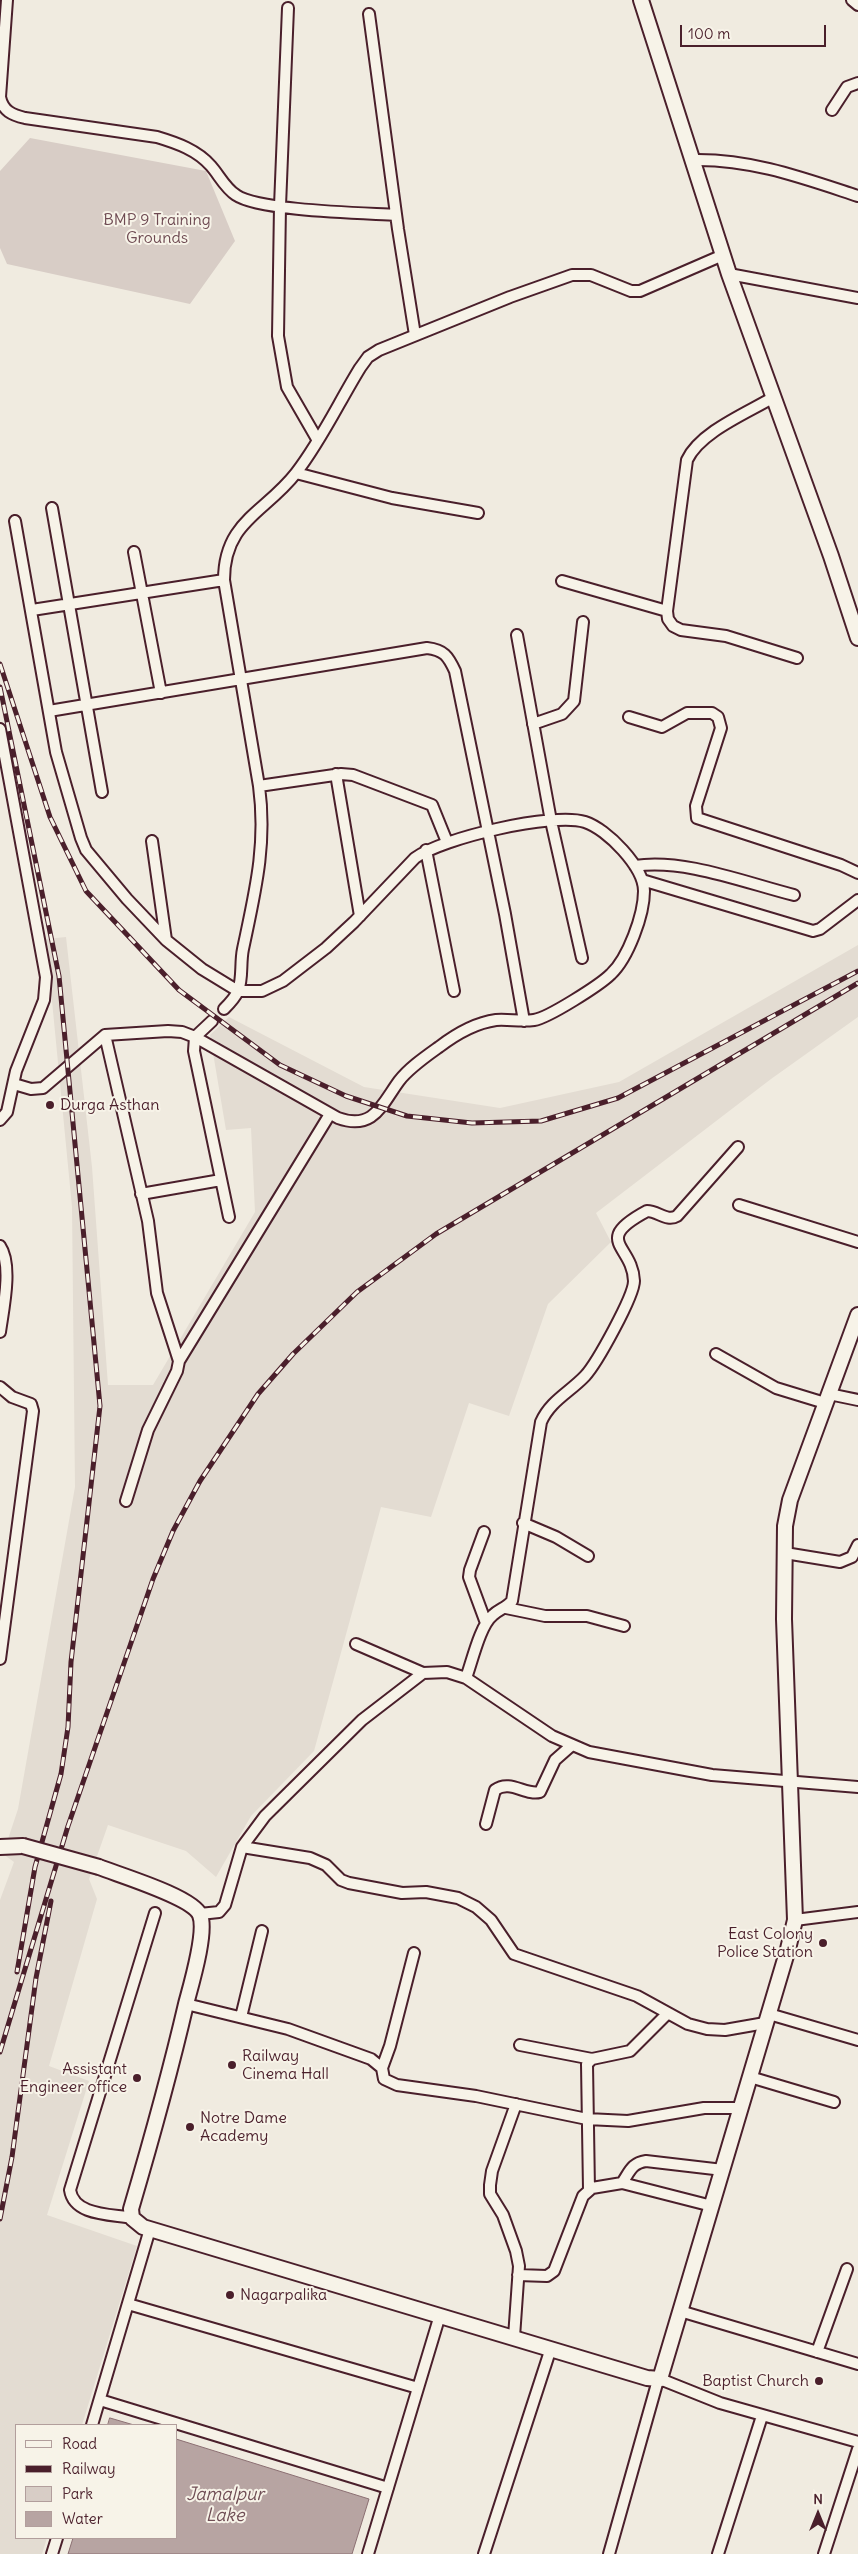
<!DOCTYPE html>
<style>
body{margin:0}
#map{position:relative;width:858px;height:2554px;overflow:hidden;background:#f0ebe0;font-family:Delius,sans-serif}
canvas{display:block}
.legend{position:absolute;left:15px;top:2424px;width:162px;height:115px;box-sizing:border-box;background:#f7f3e8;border:1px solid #b29e9c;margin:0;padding:6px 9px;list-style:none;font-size:15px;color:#4a1f2b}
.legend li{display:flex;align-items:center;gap:10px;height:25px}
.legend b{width:25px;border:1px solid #b29e9c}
.north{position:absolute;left:793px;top:2489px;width:50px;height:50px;-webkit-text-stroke:4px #f7f3e8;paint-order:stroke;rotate:0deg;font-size:14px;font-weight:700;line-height:20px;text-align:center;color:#4a1f2b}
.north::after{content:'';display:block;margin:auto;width:18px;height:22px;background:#4a1f2b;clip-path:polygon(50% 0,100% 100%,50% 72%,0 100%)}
.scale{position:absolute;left:680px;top:25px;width:146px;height:22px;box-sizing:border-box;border:2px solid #4a1f2b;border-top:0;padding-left:6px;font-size:15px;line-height:18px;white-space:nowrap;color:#4a1f2b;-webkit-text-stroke:4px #f7f3e8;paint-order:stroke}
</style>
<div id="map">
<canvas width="858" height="2554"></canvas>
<ul class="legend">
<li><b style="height:6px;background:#f7f3e8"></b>Road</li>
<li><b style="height:6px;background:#4a1f2b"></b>Railway</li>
<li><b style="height:14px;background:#d8cdc6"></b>Park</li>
<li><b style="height:14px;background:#b7a4a2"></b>Water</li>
</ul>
<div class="north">N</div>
<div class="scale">100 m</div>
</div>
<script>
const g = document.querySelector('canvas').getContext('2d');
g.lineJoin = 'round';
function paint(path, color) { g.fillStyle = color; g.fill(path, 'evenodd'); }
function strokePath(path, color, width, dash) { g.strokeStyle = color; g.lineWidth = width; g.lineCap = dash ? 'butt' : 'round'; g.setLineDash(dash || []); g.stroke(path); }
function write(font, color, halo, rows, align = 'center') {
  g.font = font + ' Delius,sans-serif'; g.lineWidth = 4; g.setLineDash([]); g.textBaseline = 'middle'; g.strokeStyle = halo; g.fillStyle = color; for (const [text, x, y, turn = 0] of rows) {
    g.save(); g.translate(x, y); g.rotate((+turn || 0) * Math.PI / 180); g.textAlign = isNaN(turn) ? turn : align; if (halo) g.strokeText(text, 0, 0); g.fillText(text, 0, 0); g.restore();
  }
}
const built = new Path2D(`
 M66,937L92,1167L108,1385H153L255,1212L251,1128L226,1130L210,1035L229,1017L364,1087L500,1108L619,1082L858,945V1017L771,1079L596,1213L611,1242L548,1304L509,1416L469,1403L431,1517L381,1507L314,1751L251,1816L216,1877L186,1851L108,1825L89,1879L97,1899L49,2066L89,2081L47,2215L137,2246L82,2425H16V2538H47L42,2554H0V1900L14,1862L3,1854L18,1809L75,1487L72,1207L46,939Z`);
const green = new Path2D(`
 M30,138L206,171L235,241L190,304L7,264L0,248V171Z`);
const water = new Path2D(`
 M110,2418L134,2425H108Z
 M176,2439L369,2499L352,2554H68L73,2538H176Z`);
const street = new Path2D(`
 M7,0L0,97C3,111 12,115 25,118L157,137C177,143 197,150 211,166C219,175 225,188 236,195C259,211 363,213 396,215
 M852,0L858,5
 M288,8L280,206L278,336L287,387L317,439
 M369,14L398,229L415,335
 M832,110L847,87L858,83
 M694,160C752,159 803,178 858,196
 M729,274L858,298
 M772,398C747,413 700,432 687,460L667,611L668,619L673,626L681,630L726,636L797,658
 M296,473L392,498L478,513
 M52,508L102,792
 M134,552L161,693
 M562,581L667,611
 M32,610L224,580
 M517,635L551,821L582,958
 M49,711L427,648C444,650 448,656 455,671L505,914L524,1021
 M629,717L662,727L687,713H712L718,717L721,728L696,806L697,818L841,865L858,873
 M533,724L562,714L574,701L583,622
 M0,729L46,977L44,1000L16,1071L7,1112L0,1120
 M336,774L360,916
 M259,786L341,774L353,775L432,805L447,842
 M152,841L166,940
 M426,850L454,991
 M635,866C683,858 746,883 794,895
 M642,880L813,931L820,929L858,900
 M224,1009C229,1004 235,998 238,991C243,978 240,963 243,949C255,892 267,845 259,786L224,580C224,521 265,513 296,473C321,441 339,402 360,368L368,357L379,350L510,297L572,275H591L631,291H640L723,255
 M212,1021L195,1037L194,1051L229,1217
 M105,1035L148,1221L157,1293L179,1361L177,1371L148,1430L126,1501
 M14,1084L31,1089L43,1088L105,1035L168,1031L182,1032L195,1037L338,1118C374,1131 382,1104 399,1081C409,1068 425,1057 439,1047C456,1034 474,1023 496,1020C509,1019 521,1022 534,1020C548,1018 600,985 611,974C628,958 644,915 644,891C644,867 607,829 585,822C553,812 442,838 415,858L354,922L326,948L283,981L262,991H238L202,969L166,940L127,899L86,850L81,838L56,752L15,521
 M141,1194L221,1180
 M739,1205L858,1242
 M0,1246C13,1265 3,1310 0,1332
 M716,1354L776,1388L825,1403
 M179,1361L330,1114
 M0,1387L12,1397L31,1404L33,1411L0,1659
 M829,1394L858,1400
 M523,1523L556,1537L588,1556
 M484,1532L470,1570L469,1577L486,1623
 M785,1553L840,1562L852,1557L858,1545
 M506,1608L545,1616H587L624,1626
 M356,1644L423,1673
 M466,1678C472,1662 480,1625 493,1615C499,1609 506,1608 512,1601L541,1422C550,1401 570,1392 585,1376C597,1363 634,1296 634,1281C633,1245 591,1241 647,1211C658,1211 667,1222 677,1216L738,1147
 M486,1824L495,1790C510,1779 526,1796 540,1792L555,1760L572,1745
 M242,1847L310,1858L326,1865L341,1880L349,1883L402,1893L426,1892L458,1898L476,1907L491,1920L514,1954L637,1996L688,2024L707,2029L725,2030L765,2023
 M200,1914L219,1912L225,1905L242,1847L265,1816L362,1720L423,1673L447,1672L466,1678L552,1736L589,1752L712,1775L858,1787
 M795,1920L858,1912
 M186,2004L288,2029L371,2059L382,2068L384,2079L397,2085L476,2096L587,2119L628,2121L704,2108H741
 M769,2014L858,2040
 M241,2017L262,1931
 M520,2045L592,2059
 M382,2068L390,2046L414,1953
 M750,2077L834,2102
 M622,2183L712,2206
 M589,2190L587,2064L592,2059L630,2051L668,2013
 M132,2218C111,2214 74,2216 70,2190L155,1913
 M518,2275L547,2276L554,2271L583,2196L592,2188L622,2183C630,2171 632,2163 646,2161L723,2170
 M128,2304L418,2388
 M680,2311L858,2364
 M514,2337L519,2266L516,2251L503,2215L490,2194V2185L492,2171L516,2104
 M817,2352L847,2269
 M660,2379L720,2403L858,2442
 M100,2400L388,2488
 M92,2425L150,2229
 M52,2554L57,2538
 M368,2554L440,2315
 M484,2554L551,2348
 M609,2554L658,2380
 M718,2554L762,2416
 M824,2554L858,2449`);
const secondary = new Path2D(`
 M641,0L729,274L831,556L858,638
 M0,1847L23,1846
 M99,1867C119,1875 193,1897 200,1915C207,1932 191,1985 186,2004C170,2073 151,2141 131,2209L132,2218L143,2227L647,2378L660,2379L788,1949L795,1920L784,1619L785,1526L790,1500L858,1315`);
const rail = new Path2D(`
 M0,664L50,817L86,891L179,990L280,1065L346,1096L407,1116L472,1123L541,1121L618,1098L858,971
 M0,687L59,976L100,1406L71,1662L68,1727L61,1774L35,1867L17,1972
 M0,2052L68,1826L153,1579L173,1531L200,1481L258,1394L293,1354L357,1292L436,1234L858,983
 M0,2219L12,2157L36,1978L51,1901`);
const secondaryBridge = new Path2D(`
 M23,1846L99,1867`);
const markers = [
 [50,1105,5,"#4a1f2b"],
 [823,1943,5,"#4a1f2b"],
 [232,2065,5,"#4a1f2b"],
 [137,2078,5,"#4a1f2b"],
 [190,2127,5,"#4a1f2b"],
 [230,2295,5,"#4a1f2b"],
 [819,2381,5,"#4a1f2b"]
];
const parkNames = [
 ["BMP 9 Training",157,220],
 ["Grounds",157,238]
];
const poiNames = [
 ["Durga Asthan",60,1105],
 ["East Colony",813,1934,"right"],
 ["Police Station",813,1952,"right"],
 ["Railway",242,2056],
 ["Cinema Hall",242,2074],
 ["Assistant",127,2069,"right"],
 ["Engineer office",127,2087,"right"],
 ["Notre Dame",200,2118],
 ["Academy",200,2136],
 ["Nagarpalika",240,2295],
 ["Baptist Church",809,2381,"right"]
];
const waterNames = [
 ["Jamalpur",225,2495],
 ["Lake",225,2516]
];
paint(built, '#e3dcd2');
paint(green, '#d8cdc6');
paint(water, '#b7a4a2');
strokePath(water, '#8b6f72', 1);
strokePath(street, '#4a1f2b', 14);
strokePath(secondary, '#4a1f2b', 18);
strokePath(street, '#f7f3e8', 10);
strokePath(secondary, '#f7f3e8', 14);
strokePath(rail, '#4a1f2b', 5);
strokePath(rail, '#f7f3e8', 3, [9]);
strokePath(secondaryBridge, '#4a1f2b', 18, []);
strokePath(secondaryBridge, '#f7f3e8', 14);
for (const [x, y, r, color] of markers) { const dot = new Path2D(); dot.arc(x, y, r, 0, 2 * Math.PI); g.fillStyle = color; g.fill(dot); strokePath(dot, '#f7f3e8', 2); }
write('16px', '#6e4a52', '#f7f3e8', parkNames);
write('16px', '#4a1f2b', '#f7f3e8', poiNames, 'left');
write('italic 18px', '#704e55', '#f7f3e8', waterNames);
</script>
